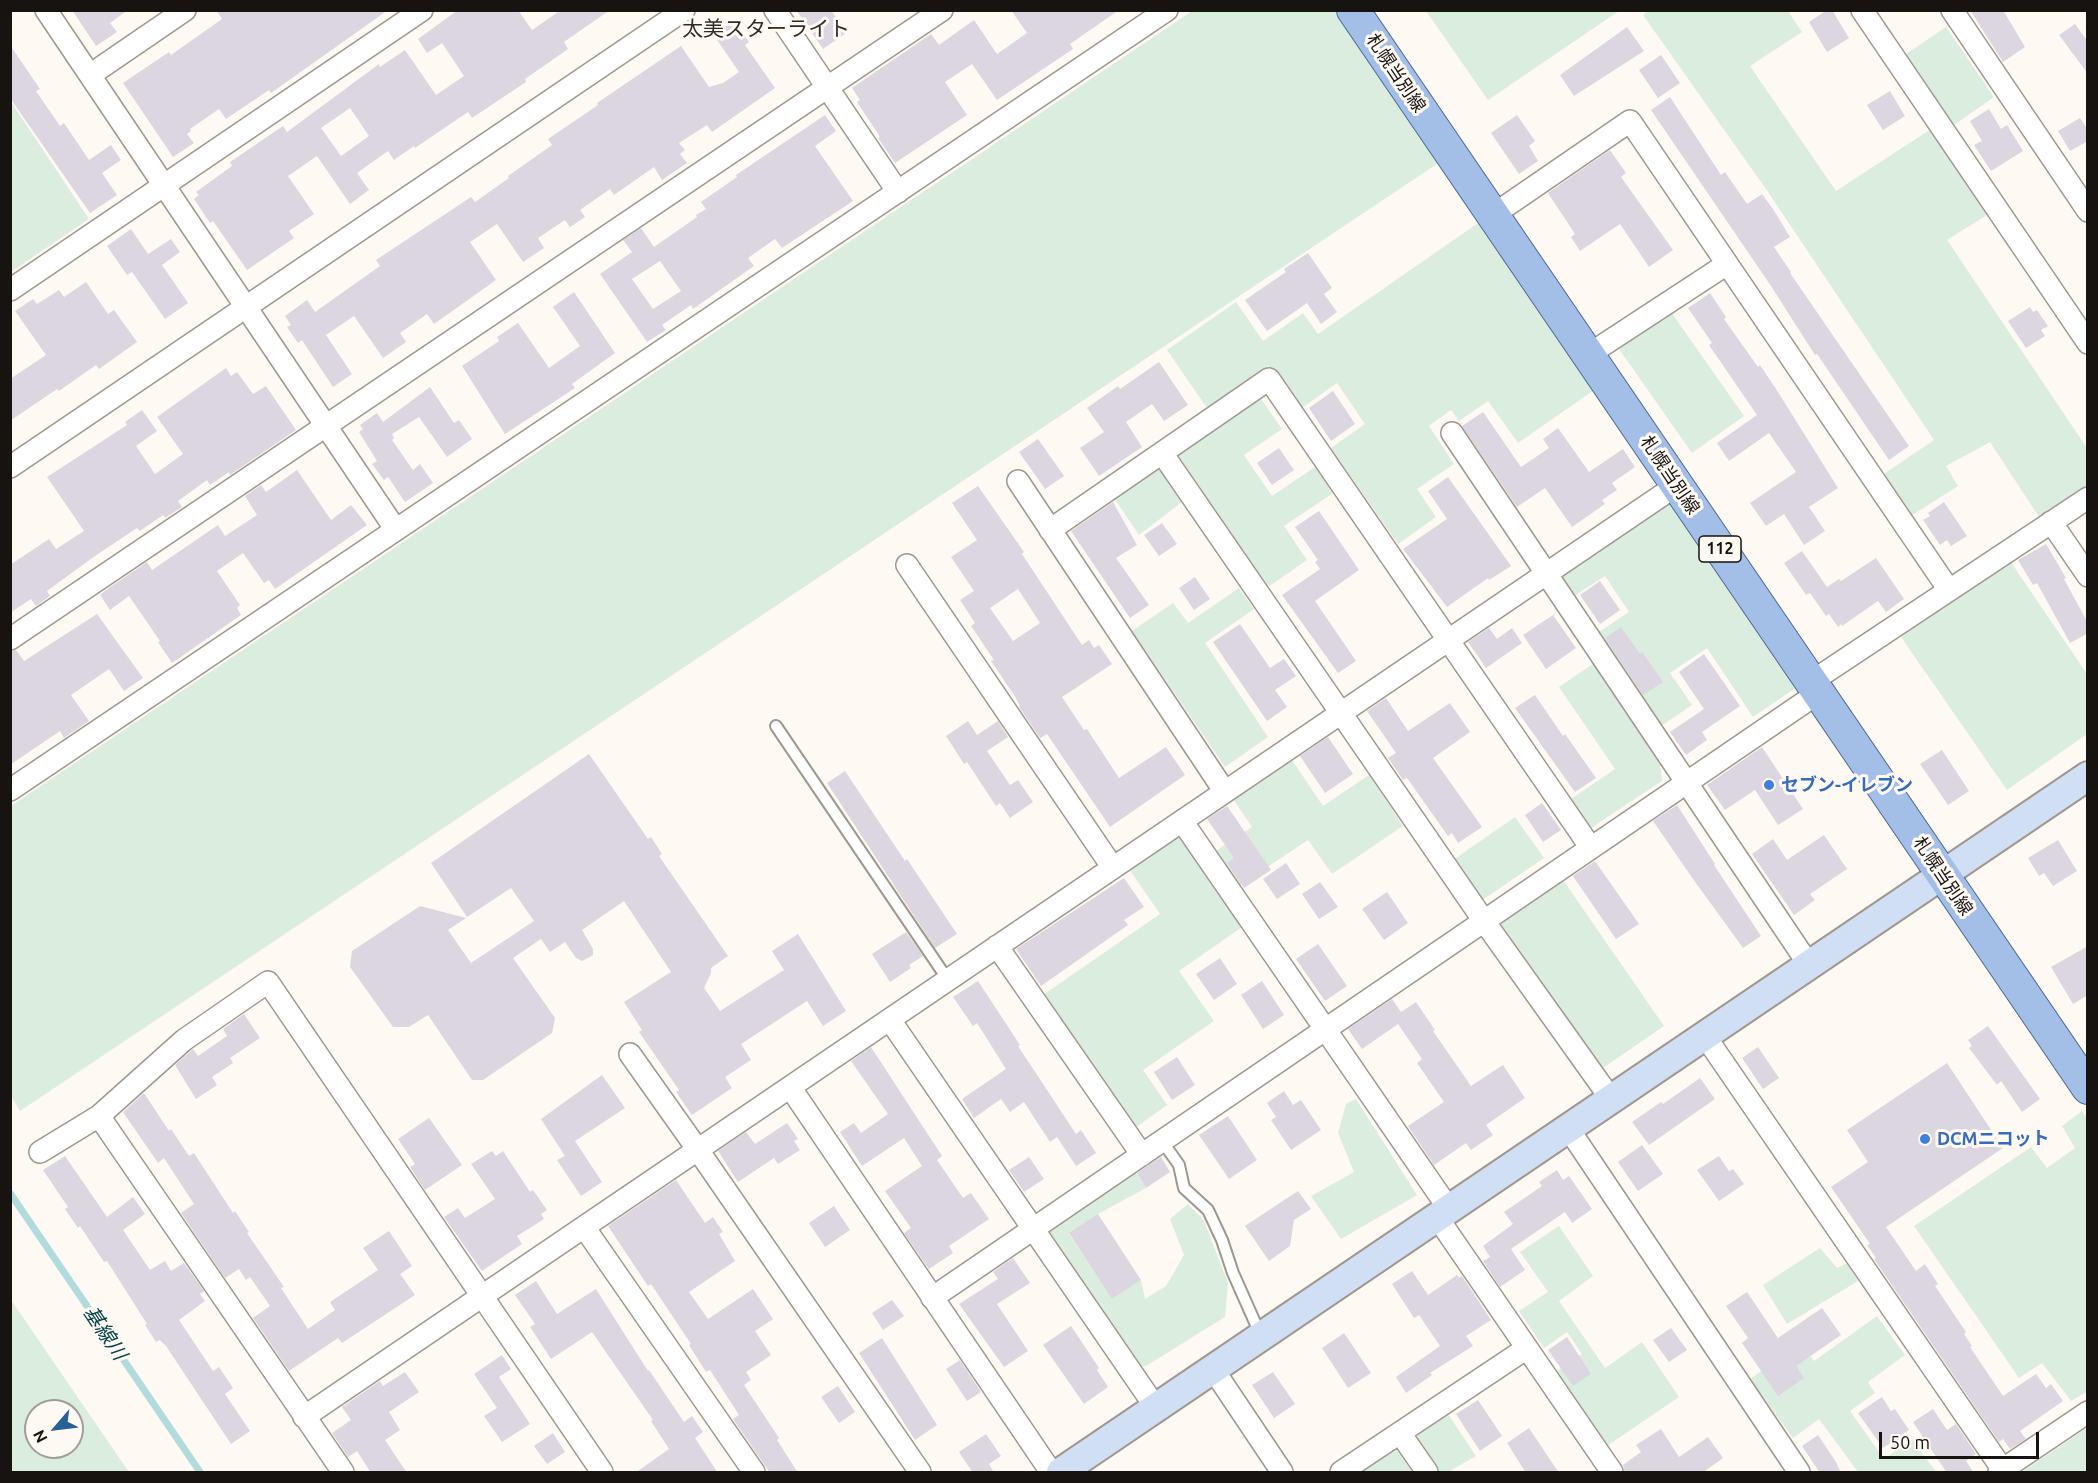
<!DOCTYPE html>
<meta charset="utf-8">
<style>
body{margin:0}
#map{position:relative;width:2098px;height:1483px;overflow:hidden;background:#fff9f4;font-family:Ubuntu,sans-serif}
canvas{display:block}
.frame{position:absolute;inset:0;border:12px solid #171311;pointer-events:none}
.north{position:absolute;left:24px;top:1399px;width:60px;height:60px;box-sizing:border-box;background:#fff9f4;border:2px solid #a29d99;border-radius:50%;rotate:242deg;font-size:16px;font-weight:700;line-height:24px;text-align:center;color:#171311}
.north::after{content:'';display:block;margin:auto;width:21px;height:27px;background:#276198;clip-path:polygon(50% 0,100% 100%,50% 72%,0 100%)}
.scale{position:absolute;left:1879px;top:1432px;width:160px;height:27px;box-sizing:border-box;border:3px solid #171311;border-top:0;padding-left:8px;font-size:18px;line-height:21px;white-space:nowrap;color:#171311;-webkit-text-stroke:4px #fff9f4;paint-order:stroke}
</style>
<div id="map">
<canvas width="2098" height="1483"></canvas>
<div class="frame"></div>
<div class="north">N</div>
<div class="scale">50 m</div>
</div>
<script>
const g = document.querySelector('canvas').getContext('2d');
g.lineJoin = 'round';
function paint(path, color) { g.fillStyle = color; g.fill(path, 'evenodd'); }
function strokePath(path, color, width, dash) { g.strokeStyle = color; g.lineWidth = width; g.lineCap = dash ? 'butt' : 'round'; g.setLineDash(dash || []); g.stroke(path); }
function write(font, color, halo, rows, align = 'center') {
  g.font = font + ' Ubuntu,"Noto Sans JP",sans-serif'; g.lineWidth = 6; g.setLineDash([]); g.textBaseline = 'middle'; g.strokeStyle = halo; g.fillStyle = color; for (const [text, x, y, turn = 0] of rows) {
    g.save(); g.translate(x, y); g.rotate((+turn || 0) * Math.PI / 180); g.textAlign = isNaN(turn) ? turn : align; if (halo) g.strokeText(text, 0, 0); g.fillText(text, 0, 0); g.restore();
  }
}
const green = new Path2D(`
 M1649,10L1788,11L1802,32L1750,66L1836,191L1931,129L1987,215L1947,240L2087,448V485L2039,517L1990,442L1946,466L1958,486L1911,516L1884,474L1934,440L1768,192L1643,15Z
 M1192,11H1340L1440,162L20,1111L11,1096V806Z
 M1426,11H1619L1488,100Z
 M1946,27L1994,97L1954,125L1906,54Z
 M11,102L89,219L11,272H10Z
 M1481,221L1597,388L1518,443L1488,401L1459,421L1451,410L1429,426L1454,464L1417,489L1436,517L1398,544L1331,448L1365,424L1337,383L1299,410L1268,366L1207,408L1167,350L1236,302L1263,341L1303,313L1318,334Z
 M1671,312L1744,416L1692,453L1619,349Z
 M1261,399L1282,429L1244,455L1272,496L1315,467L1333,493L1284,526L1307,560L1268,587L1178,455Z
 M1161,468L1182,502L1139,535L1114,498Z
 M1671,498L1797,687L1753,717L1707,648L1670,673L1692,705L1658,728L1596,634L1629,612L1605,576L1571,598L1556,575Z
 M2010,561L2087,674V734L2007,790L1901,637Z
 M1239,588L1254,609L1205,643L1268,737L1225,767L1132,631L1173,603L1188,623Z
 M1594,663L1660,764L1662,781L1591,828L1571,799L1615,769L1559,687Z
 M1292,760L1323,806L1369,775L1403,826L1332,874L1308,840L1239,886L1216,851L1252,827L1233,799Z
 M1515,817L1544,858L1481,901L1453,860Z
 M1178,835L1242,927L1179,971L1214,1021L1143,1070L1167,1105L1135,1128L1043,995L1160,914L1129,869Z
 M1563,880L1664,1026L1600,1070L1499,923Z
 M1356,1099L1417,1195L1341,1239L1311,1196L1354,1172L1338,1133L1346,1104Z
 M2082,1111L2088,1119V1391L2071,1401L2042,1363L2019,1378L1914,1226L2031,1147L2047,1168L2075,1148L2062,1126Z
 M1135,1171L1146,1188L1098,1214L1069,1234L1112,1298L1141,1280L1145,1299L1166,1286L1184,1255L1170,1219L1188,1204L1204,1221L1228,1283L1225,1317L1146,1366L1134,1367L1048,1242L1046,1228Z
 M1559,1226L1593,1276L1559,1301L1605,1368L1642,1342L1679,1397L1607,1446L1557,1371L1582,1354L1567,1332L1544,1348L1519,1311L1548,1292L1520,1252Z
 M1820,1248L1837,1268L1847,1263L1858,1281L1787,1324L1763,1285Z
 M10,1300H11L129,1472H11ZM36,1411H72V1447H36Z
 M1877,1316L1905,1355L1868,1382L1875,1393L1850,1411L1884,1459L1912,1439L1936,1472H1858L1819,1419L1793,1438L1750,1379L1801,1343L1814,1361Z
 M1448,1414L1476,1456L1448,1472H1439L1416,1440L1422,1428Z
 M2087,1428V1472H2022Z
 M1395,1447L1412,1472H1357Z`);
const stream = new Path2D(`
 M10,1193L200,1472`);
const building = new Path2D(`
 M72,10H128L110,23L117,32L96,46Z
 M216,10H388L271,93L269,90L226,119L219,109L190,129L191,131L187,134L194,143L173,157L123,83L169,52L171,55L222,19Z
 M458,10H518L532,30L561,10H610L564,42L568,49L525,79L526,82L472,118L468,112L415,148L414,146L394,160L388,151L357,173L369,190L350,204L317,156L288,176L314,214L289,231L294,238L247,270L213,221L210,223L194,199L199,195L196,192L232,166L230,162L283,126L287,132L379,64L380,67L405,50L436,95L464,76L442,43L427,53L418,39ZM350,108L369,136L341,156L321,128Z
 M796,10H831L846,33L823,49Z
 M1011,10H1119L1070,44L1073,49L997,100L972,64L945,82L967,115L895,163L878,138L880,137L857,102L860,100L852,88L931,34L939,45L974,20L997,54L1027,33Z
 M1827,10H1832L1849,38L1827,52L1809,22Z
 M1970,10H2003L2025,47L2003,62Z
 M734,20L749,42L745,45L775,88L712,132L707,125L679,143L685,150L680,154L687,163L662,180L654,167L614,195L610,189L580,210L585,217L570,227L565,220L538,238L544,248L523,262L497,224L470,242L496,280L434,324L427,314L400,333L406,342L383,358L354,316L326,335L352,374L333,387L302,340L298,343L287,327L291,325L285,316L307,300L315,312L380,266L376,260L471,197L475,202L509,178L508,176L552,145L548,139L598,105L597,103L681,46L709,87L723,83L739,72L713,34Z
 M2075,24L2088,42V74L2059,35Z
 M1627,27L1644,51L1574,96L1560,75Z
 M10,45L40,89L36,91L60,126L64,123L89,160L111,145L121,160L102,173L117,195L90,213L10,98Z
 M1661,55L1680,83L1658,98L1639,70Z
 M1890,91L1905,116L1883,130L1867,105Z
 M1670,97L1721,175L1725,172L1747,204L1762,194L1773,209L1790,237L1774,247L1791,272L1790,273L1909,446L1889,460L1817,354L1815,355L1771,286L1651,110Z
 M1989,109L2001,129L2007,125L2023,151L1991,171L1974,145L1982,141L1970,121Z
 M825,115L836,131L815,146L853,201L782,248L775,239L748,258L754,266L693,309L691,305L662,325L666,330L647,342L600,274L632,252L623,240L641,228L654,247L697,217L696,215L706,209L701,202L737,177L736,175ZM660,261L681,291L653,309L632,279Z
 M1517,115L1535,141L1529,146L1538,161L1519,174L1491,133Z
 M2080,118L2088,130V141L2070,151L2058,131Z
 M1610,150L1626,173L1621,177L1673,250L1649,267L1620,224L1580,251L1571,237L1575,234L1548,193Z
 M131,229L148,254L171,239L180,252L162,265L188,303L165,319L132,272L127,275L107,246Z
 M1308,253L1332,288L1324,294L1337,312L1321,324L1307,303L1267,331L1245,300L1286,272L1284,269Z
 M86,282L108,314L114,310L137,342L99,369L96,365L59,391L57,389L10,421V379L46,355L15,311L33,299L37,304L59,290L64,297Z
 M574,292L615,353L572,384L575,388L505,434L462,366L499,341L497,337L518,323L549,368L580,346L553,307Z
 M1710,293L1726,317L1724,319L1758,367L1760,365L1778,392L1838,488L1809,507L1825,531L1804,545L1784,514L1766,526L1750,503L1796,472L1769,433L1729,461L1717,443L1757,415L1709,345L1712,343L1688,308Z
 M2030,307L2033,312L2037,310L2048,326L2041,330L2045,336L2026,348L2008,321Z
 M1159,362L1188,405L1164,421L1152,404L1126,422L1142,447L1099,476L1080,448L1104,432L1087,408L1118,386L1120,389Z
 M226,368L231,376L237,372L253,394L266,386L296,430L230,475L229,472L210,485L207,480L178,501L182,507L165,518L163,515L140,531L137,528L95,556L47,591L50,596L36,606L31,599L10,613V565L49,539L56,549L84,531L47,477L127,425L125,422L142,410L157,431L136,446L155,474L183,454L157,417Z
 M430,387L454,423L459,420L472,439L447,457L419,417L392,434L394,438L392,440L413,470L420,464L433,483L405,502L388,477L384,480L372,464L377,461L359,432L363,429L360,425L377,413L383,422Z
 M1333,391L1355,424L1331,441L1309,408Z
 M1483,412L1521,467L1549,448L1543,439L1558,428L1589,472L1623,449L1635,467L1612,483L1617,490L1602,500L1605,504L1572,527L1545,488L1517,507L1462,426Z
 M1038,439L1064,476L1045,489L1019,452Z
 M1279,448L1294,470L1272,485L1257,463Z
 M297,470L331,520L351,505L367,525L275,589L269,580L264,583L243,553L217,571L240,605L237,608L241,615L172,663L158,642L160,641L129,596L110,610L100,595L106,590L147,562L152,570L218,525L225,536L257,515L245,496L261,485L266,492Z
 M1448,477L1511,566L1489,580L1488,578L1447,607L1403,549L1447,519L1428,491Z
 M978,486L1024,552L1022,554L1082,645L1089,640L1094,648L1099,645L1112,664L1062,697L1084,730L1087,729L1119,778L1166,747L1185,775L1110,827L1047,734L1040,738L1019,707L1020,706L1014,695L991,661L994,660L971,626L975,623L960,600L974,591L951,557L977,540L952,503ZM1018,589L1040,623L1013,641L990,608Z
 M1113,502L1137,545L1116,558L1149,605L1130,618L1071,531Z
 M1944,502L1967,536L1951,546L1947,540L1940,545L1923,520L1930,516L1928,513Z
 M1319,511L1359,570L1315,601L1356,661L1338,673L1282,595L1320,569L1315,562L1318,560L1295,527Z
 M1162,523L1177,544L1159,556L1144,535Z
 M2046,544L2066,578L2064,579L2088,623V633L2070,643L2037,583L2033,585L2018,560Z
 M1802,551L1827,587L1839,579L1841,581L1876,558L1904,599L1886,612L1878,601L1842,626L1841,624L1838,627L1829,614L1826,616L1810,593L1806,595L1784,563Z
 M1195,577L1210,599L1194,610L1179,588Z
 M1600,581L1620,610L1600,624L1580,595Z
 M97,614L143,678L124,691L109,669L71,695L89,721L64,738L60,731L10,765V652L16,650L24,661Z
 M1553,615L1576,648L1546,669L1523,635Z
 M1240,624L1270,668L1284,659L1296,676L1275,690L1287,707L1267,721L1213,642Z
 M1621,627L1640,654L1642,652L1663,682L1643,695L1605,638Z
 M1489,628L1497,639L1512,628L1522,643L1486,668L1468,642Z
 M1704,654L1740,706L1702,732L1707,740L1686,755L1670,732L1704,709L1679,672Z
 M1535,695L1563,736L1565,734L1596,778L1575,792L1515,708Z
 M1386,698L1408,731L1450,703L1470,732L1433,758L1482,827L1458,843L1452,833L1448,836L1407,778L1403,780L1388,758L1396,753L1367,711Z
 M968,721L977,735L998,721L1008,737L987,751L1010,785L1018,780L1033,802L1010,818L1000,803L996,806L967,762L964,764L946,736Z
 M1328,737L1353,774L1325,793L1300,756Z
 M1762,747L1803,809L1778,825L1755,790L1725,810L1707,785Z
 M1942,750L1969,791L1948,805L1920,764Z
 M589,754L648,839L651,837L662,854L659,856L728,956L711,968V973L704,988L720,1011L784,970L772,951L798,934L846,1011L823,1026L807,1001L741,1044L751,1060L725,1077L732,1088L692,1115L676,1092L679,1090L639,1032L642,1030L624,1002L671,972L624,901L582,930L593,949V955L586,959L582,961L576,958L565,942L550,952L541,939L513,958L555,1018L552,1033L483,1080H472L428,1015L409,1027H393L350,967L352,951L420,906L466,918L448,930L471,963L534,921L511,888L467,917L431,863Z
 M845,771L905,861L907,859L957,934L935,948L827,783Z
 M1542,803L1561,830L1543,842L1525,815Z
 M1677,805L1715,864L1714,865L1761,936L1743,948L1693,879L1653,821Z
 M1227,806L1271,870L1244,888L1227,863L1234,858L1207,819Z
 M1824,835L1847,869L1810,894L1815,900L1794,915L1752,854L1773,839L1787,860Z
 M2058,840L2077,871L2053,886L2044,873L2039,876L2028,858Z
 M1595,861L1639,924L1616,939L1573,876Z
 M1286,863L1300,884L1277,899L1263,879Z
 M1124,878L1144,907L1124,920L1128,925L1041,986L1016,949Z
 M1320,882L1338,907L1319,919L1302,894Z
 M1387,892L1408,923L1384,940L1362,909Z
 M906,932L923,956L909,965L911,968L890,982L872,954Z
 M1318,944L1347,986L1325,1001L1296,959Z
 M2088,946V995L2073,1004L2051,967Z
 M1220,958L1237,984L1214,1000L1196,974Z
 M978,981L1020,1045L1018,1046L1076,1134L1081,1130L1096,1153L1076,1166L1057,1137L1050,1142L1024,1102L1010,1112L1001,1099L974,1118L962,1099L1006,1069L977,1023L973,1026L953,997Z
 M1262,981L1284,1015L1263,1029L1241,995Z
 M1392,999L1401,1012L1416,1002L1435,1030L1433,1031L1471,1086L1503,1065L1525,1098L1486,1125L1493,1135L1471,1150L1466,1143L1434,1165L1408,1126L1444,1102L1417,1063L1422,1059L1398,1024L1362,1049L1348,1029Z
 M244,1014L260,1038L230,1058L233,1063L212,1077L217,1085L196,1099L175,1065L193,1049L198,1056L227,1036L223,1029Z
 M1988,1026L2040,1099L2022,1112L2001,1081L1997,1085L1969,1048L1972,1046L1968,1040Z
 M871,1047L942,1156L937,1160L963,1198L971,1193L989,1219L949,1246L953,1253L929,1269L904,1233L911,1228L885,1191L922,1166L904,1138L862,1166L840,1132L854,1123L861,1133L888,1114L851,1061Z
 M1758,1047L1779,1078L1763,1089L1742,1058Z
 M1177,1057L1195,1085L1172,1100L1154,1072Z
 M1947,1063L2003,1148L1886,1227L1916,1271L1925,1264L1938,1284L1935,1286L1966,1332L1964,1334L1972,1346L1970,1347L2003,1396L2036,1374L2046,1388L2051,1384L2063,1401L2020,1431L2026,1439L2010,1449L2003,1439L1999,1442L1874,1259L1876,1258L1867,1245L1870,1244L1831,1187L1868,1162L1847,1130Z
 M602,1075L625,1108L575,1141L602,1182L581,1196L557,1160L565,1156L541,1119Z
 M1700,1078L1715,1099L1649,1145L1632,1122L1661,1102L1663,1104Z
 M1284,1091L1293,1105L1301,1100L1321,1130L1291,1150L1271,1120L1276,1117L1267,1103Z
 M144,1093L169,1131L171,1129L189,1156L194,1153L233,1213L235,1211L249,1232L247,1233L284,1287L281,1288L308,1329L335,1310L330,1302L378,1270L363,1248L389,1231L412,1266L400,1274L415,1295L342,1343L338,1338L289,1371L253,1318L270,1306L250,1277L246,1280L239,1269L225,1278L181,1213L194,1204L164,1158L158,1163L123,1112Z
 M1228,1116L1257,1160L1229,1179L1199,1135Z
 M429,1118L462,1165L425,1190L410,1167L415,1164L398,1139Z
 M787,1123L798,1139L794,1141L800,1150L778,1164L774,1158L738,1182L718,1151L746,1132L755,1144Z
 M1642,1145L1663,1174L1638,1191L1618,1162Z
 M492,1151L496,1156L503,1151L530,1192L533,1190L547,1210L541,1214L544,1219L517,1236L522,1244L482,1271L444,1217L458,1208L465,1218L495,1199L471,1164Z
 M65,1156L107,1217L133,1197L145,1214L123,1230L150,1270L165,1261L171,1271L184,1263L204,1291L200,1294L205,1301L179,1320L213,1371L219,1367L233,1388L225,1394L250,1431L231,1444L166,1346L160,1340L156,1342L145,1325L147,1324L107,1261L104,1262L80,1226L78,1228L65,1209L68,1207L43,1170Z
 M1719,1156L1729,1171L1733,1169L1744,1184L1719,1201L1697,1170Z
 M1029,1157L1044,1179L1024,1192L1009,1170Z
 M1161,1157L1170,1172L1146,1188L1137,1173Z
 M1557,1170L1563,1180L1569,1176L1592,1209L1572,1223L1565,1212L1511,1249L1525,1270L1500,1287L1483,1261L1490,1257L1483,1246L1513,1224L1504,1212L1542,1186L1539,1182Z
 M676,1180L705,1223L713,1217L723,1232L719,1234L735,1261L689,1292L708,1319L753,1289L773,1319L755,1331L771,1355L746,1372L751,1380L744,1385L779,1438L777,1440L798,1473H770L733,1419L739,1415L710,1370L706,1372L689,1345L691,1344L651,1284L648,1286L608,1226Z
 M1298,1191L1311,1209L1294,1220L1290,1246L1269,1261L1245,1226Z
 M834,1206L850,1230L825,1247L809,1223Z
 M1098,1214L1141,1280L1112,1299L1069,1233Z
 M1013,1258L1030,1283L997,1304L1028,1351L1004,1367L959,1304L998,1279L993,1272Z
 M1412,1271L1428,1295L1457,1275L1459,1278L1462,1276L1491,1320L1466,1336L1473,1346L1430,1373L1432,1375L1406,1393L1396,1377L1440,1346L1419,1315L1414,1318L1392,1284Z
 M536,1281L557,1314L596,1289L648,1371L649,1370L684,1422L692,1416L703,1432L695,1438L718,1473H635L669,1449L651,1421L653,1420L592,1332L551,1359L530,1327L535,1324L515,1295Z
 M1747,1292L1778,1338L1822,1308L1841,1335L1796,1366L1804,1378L1778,1396L1742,1343L1748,1338L1726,1306Z
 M892,1300L904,1316L883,1330L872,1313Z
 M1071,1326L1099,1368L1097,1370L1108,1387L1084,1404L1043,1345Z
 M1671,1328L1687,1350L1669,1362L1653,1340Z
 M1344,1333L1371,1373L1348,1388L1322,1348Z
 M1567,1337L1591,1374L1573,1386L1548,1350Z
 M882,1338L937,1425L915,1440L859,1353Z
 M502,1355L511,1369L499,1377L530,1424L502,1442L484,1416L497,1408L474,1374Z
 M960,1360L981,1392L967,1401L946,1369Z
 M405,1372L419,1392L389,1412L400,1430L385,1440L407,1473H371L357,1451L348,1457L332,1433L351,1420L342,1407L380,1381L383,1386Z
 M1273,1372L1295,1404L1274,1418L1252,1385Z
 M838,1386L855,1412L839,1423L821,1397Z
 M1882,1397L1891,1411L1895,1409L1909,1430L1883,1448L1858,1413Z
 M1478,1400L1502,1436L1480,1451L1456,1414Z
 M1933,1409L1947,1430L1956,1424L1976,1454L1966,1461L1974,1473H1947L1913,1422Z
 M1529,1428L1559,1473H1526L1507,1443Z
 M1661,1429L1679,1457L1708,1437L1723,1458L1702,1473H1625L1623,1465L1641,1452L1636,1445Z
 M553,1433L565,1452L547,1464L534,1446Z
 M986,1434L1001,1456L989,1464L994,1473H973L959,1452Z
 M1818,1435L1836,1462L1841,1473H1820L1802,1446Z`);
const lane = new Path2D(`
 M776,726L948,980
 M1162,1141L1179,1165L1184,1188L1208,1210L1222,1240L1233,1273L1261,1336`);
const street = new Path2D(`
 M46,10L396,530
 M775,10L898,192
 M1862,10L2088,343
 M1952,10L2088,211
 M90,75L185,10
 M1493,215L1630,121L1949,590
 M10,290L422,10
 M1588,355L1727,264
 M1452,433L1809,965
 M1162,453L1484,921L1611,1099
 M10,467L684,10
 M1018,481L1225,792
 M2051,522L2088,576
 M1050,530L1269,379L1591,848
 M907,565L1113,868
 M10,639L942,10
 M1811,682L2088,498
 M10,790L1167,10
 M1182,821L1449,1209
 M997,946L1142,1155
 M890,1020L1156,1408
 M1705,1036L2003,1470
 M630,1054L698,1150L920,1472
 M790,1087L1051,1472
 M99,1116L343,1472
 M1568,1128L1799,1472
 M40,1152L99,1116L184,1040L268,982L602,1472
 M1437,1217L1612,1472
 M584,1227L754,1472
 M932,1298L1818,693
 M1213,1369L1282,1472
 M304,1417L1677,485
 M1400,1433L1427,1472
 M1341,1472L1527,1348
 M1999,1472L2088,1412`);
const secondary = new Path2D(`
 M1061,1472L2088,776`);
const primary = new Path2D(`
 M1353,10L2088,1088`);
const markers = [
 [1769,785,6,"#3f7fe0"],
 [1925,1139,6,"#3f7fe0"]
];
const shields = [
 [1720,549,42]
];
const shieldNames = [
 ["112",1720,549]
];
const streetNames = [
 ["札幌当別線",1396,73,56],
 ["札幌当別線",1670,475,56],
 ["札幌当別線",1943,876,56]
];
const shopNames = [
 ["セブン-イレブン",1781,785],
 ["DCMニコット",1937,1139]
];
const waterNames = [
 ["基線川",105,1333,56]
];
const quarterNames = [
 ["太美スターライト",766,29]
];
paint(green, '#daeddf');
strokePath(stream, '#b2dbdd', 7);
paint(building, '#dcd6e0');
strokePath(lane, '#a0978f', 14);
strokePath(street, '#a0978f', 24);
strokePath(secondary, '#a0978f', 32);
strokePath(primary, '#4a6893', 34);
strokePath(lane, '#fff', 10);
strokePath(street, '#fff', 21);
strokePath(secondary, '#d1dff4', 28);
strokePath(primary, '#a3bfe8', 32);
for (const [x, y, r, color] of markers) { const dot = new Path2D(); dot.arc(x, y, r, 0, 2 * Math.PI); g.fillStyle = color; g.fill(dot); strokePath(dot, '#fff9f4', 2); }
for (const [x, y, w] of shields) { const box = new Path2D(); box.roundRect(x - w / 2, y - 13, w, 26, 4.5); g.fillStyle = '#fff9f4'; g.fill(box); strokePath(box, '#171311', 1.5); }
write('bold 16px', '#171311', null, shieldNames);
write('18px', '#171311', '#fff9f4', streetNames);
write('bold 18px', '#366cbe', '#fff9f4', shopNames, 'left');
write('italic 20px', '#044447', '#fff9f4', waterNames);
write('21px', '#322b25', '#fff9f4', quarterNames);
</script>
